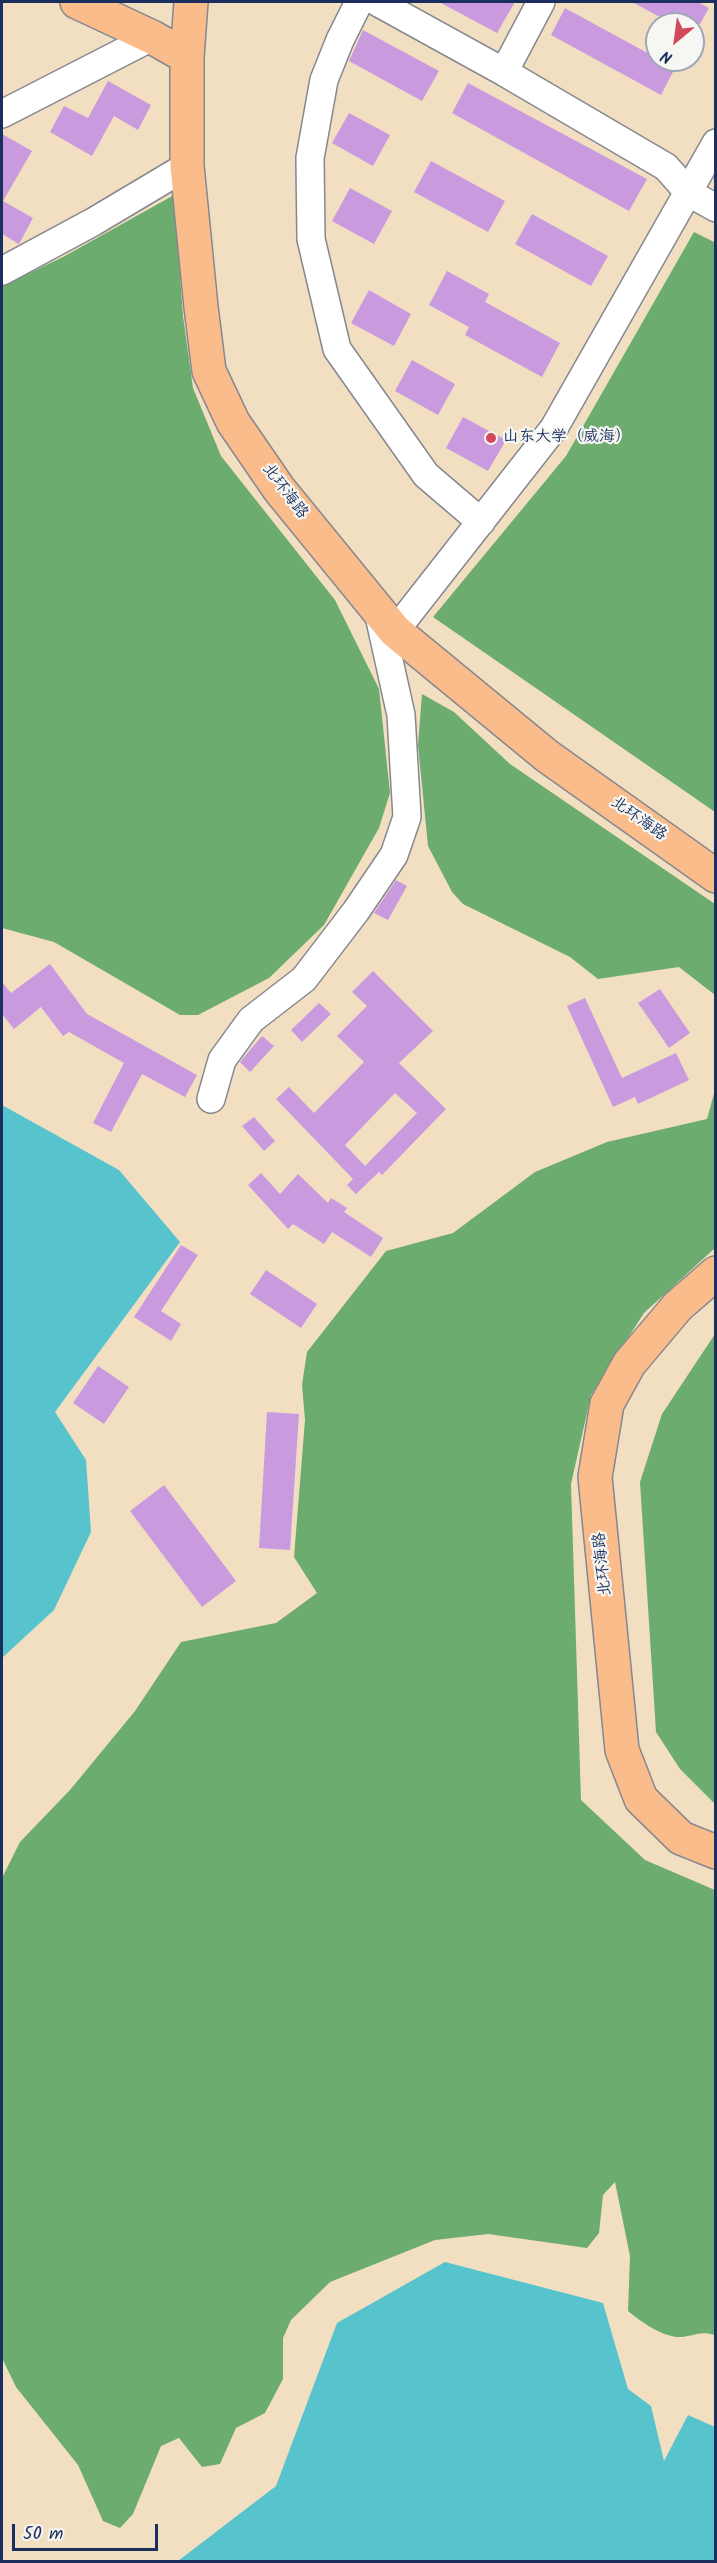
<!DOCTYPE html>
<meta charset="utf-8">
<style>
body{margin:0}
#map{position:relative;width:717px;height:2563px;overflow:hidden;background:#f2dfc1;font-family:Kalam,sans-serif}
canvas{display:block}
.frame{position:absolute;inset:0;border:3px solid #1b2f5e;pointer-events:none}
.north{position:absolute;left:645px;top:12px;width:60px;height:60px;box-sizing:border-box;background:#f6f6f2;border:2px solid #9ea6b7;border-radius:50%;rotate:209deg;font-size:16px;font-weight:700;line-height:24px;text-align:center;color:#1b2f5e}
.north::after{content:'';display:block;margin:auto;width:21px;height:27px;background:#d1495b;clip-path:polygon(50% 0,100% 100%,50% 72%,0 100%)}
.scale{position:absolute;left:12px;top:2524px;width:146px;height:27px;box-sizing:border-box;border:3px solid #1b2f5e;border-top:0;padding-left:8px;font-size:18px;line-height:21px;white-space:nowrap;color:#1b2f5e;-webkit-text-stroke:4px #f6f6f2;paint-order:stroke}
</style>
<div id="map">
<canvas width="717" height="2563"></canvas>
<div class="frame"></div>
<div class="north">N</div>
<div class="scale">50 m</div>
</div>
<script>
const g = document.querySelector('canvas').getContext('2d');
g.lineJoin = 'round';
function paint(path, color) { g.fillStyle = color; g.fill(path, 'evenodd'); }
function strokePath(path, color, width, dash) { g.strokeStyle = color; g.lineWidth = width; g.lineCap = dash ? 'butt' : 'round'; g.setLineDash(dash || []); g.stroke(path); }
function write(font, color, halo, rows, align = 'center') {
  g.font = font + ' Kalam,"LXGW WenKai TC",sans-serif'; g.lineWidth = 4.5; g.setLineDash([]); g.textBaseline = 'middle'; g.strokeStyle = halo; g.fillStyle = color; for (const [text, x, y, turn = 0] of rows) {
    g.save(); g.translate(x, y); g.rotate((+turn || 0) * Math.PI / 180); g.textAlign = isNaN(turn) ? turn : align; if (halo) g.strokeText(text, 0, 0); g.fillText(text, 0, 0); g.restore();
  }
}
const forest = new Path2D(`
 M174,195L183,316L193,388L221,456L335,600L379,689L390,793L379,828L324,925L269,978L198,1015H180L54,942L2,928V286L63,257Z
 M694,232L716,243L715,812L433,617L566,456Z
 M422,694L454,712L510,764L715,904V995L679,967L598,979L570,957L463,904L452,892L428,846L418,745Z
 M715,1090V1248L644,1313L591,1395L571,1484L581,1800L645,1860L715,1890V2335C699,2330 693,2337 678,2337C661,2336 640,2321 628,2311L630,2256L615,2182L603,2195L599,2233L587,2248L488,2234L435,2240L330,2282L291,2320L283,2338V2379L265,2413L236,2428L220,2464L202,2467L179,2438L161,2446L133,2514L120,2528L103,2521L78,2465L16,2387L2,2358V1878L20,1842L70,1790L135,1711L181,1642L276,1623L317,1593L294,1557L305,1420L302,1385L307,1352L386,1251L453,1233L535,1172L607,1142L707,1119Z
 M715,1334V1804L680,1769L656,1732L640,1482L662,1414Z`);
const water = new Path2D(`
 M2,1105L119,1170L180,1242L55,1412L86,1460L91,1532L54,1610L2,1658Z
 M445,2262L603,2303L628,2389L651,2406L664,2461L688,2415L715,2427V2561H178L276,2486L337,2323Z`);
const building = new Path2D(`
 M439,2H515L497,33Z
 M632,2H698L709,8L700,24H673Z
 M565,8L675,68L661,95L551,35Z
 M363,30L439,71L422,101L349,61Z
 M108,81L151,105L138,130L114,116L92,156L50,132L64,106L88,118Z
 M468,83L647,179L629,211L452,113Z
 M349,113L390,135L373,166L332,143Z
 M2,134L32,151L3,201L33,218L19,244L2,234Z
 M431,161L505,201L488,232L414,192Z
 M350,188L392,211L374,244L332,221Z
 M532,214L608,256L591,286L515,244Z
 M447,271L489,294L485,302L560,343L542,377L465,335L469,327L429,305Z
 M369,290L411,314L394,346L351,323Z
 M412,360L455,384L438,415L395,391Z
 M463,417L506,440L488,471L446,448Z
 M396,880L407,886L388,920L374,913Z
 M50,964L87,1014L197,1075L185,1097L142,1074L111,1132L93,1123L124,1063L69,1032L63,1036L41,1007L14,1029L2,1014V982L11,993Z
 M373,971L433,1031L399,1063L446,1109L382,1175L379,1172L356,1194L347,1185L353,1179L276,1099L289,1087L314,1113L364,1062L337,1036L367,1006L352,992ZM395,1093L417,1113L365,1166L345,1145Z
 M660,989L690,1033L669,1048L638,1003Z
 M585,998L622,1078L676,1053L689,1080L638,1104L635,1097L613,1107L567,1006Z
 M319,1003L331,1014L302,1042L291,1030Z
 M262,1036L274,1046L250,1072L240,1062Z
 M254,1117L275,1141L264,1151L242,1126Z
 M261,1173L280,1194L298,1174L328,1203L331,1198L347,1208L344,1212L383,1238L371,1257L332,1232L324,1244L293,1224L288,1229L248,1185Z
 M181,1245L198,1255L161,1311L181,1324L171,1341L134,1317Z
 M266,1270L317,1304L301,1328L250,1294Z
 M98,1366L129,1387L104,1424L73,1403Z
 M267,1412L299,1414L290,1550L259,1548Z
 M164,1485L236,1581L202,1607L130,1511Z`);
const minor = new Path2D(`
 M359,2L340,40L324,80L310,158L311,239L337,349L426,475L481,522
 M377,2L504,72L666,167L689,193L716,208
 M504,72L541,2
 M2,114L152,37
 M2,271L93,222L187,166
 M395,631L554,428L716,143
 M211,1099L222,1060L251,1020L304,979L356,911L394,855L407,817L401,715L378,611`);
const major = new Path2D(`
 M77,2L152,37L187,57
 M191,2L187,57V166L201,307L209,371L233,422L279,489L395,631L547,756L716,876
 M716,1273L678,1306L629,1364L607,1404L595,1477L622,1750L641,1799L681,1838L716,1852`);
const markers = [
 [491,438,6,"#d1495b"]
];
const poiNames = [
 ["山东大学（威海）",503,438]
];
const streetNames = [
 ["北环海路",284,492,53],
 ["北环海路",638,820,35],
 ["北环海路",604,1564,-96]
];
paint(forest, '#6cac6e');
paint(water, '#56c3cd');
paint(building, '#ca9adf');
strokePath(minor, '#868790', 30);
strokePath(major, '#868790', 36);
strokePath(minor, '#fff', 27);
strokePath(major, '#fabc8b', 33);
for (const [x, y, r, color] of markers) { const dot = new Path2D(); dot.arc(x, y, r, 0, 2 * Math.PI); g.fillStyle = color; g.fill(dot); strokePath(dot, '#f6f6f2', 2); }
write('16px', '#1b2f5e', '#f6f6f2', poiNames, 'left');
write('16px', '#1b2f5e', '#f6f6f2', streetNames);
</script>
